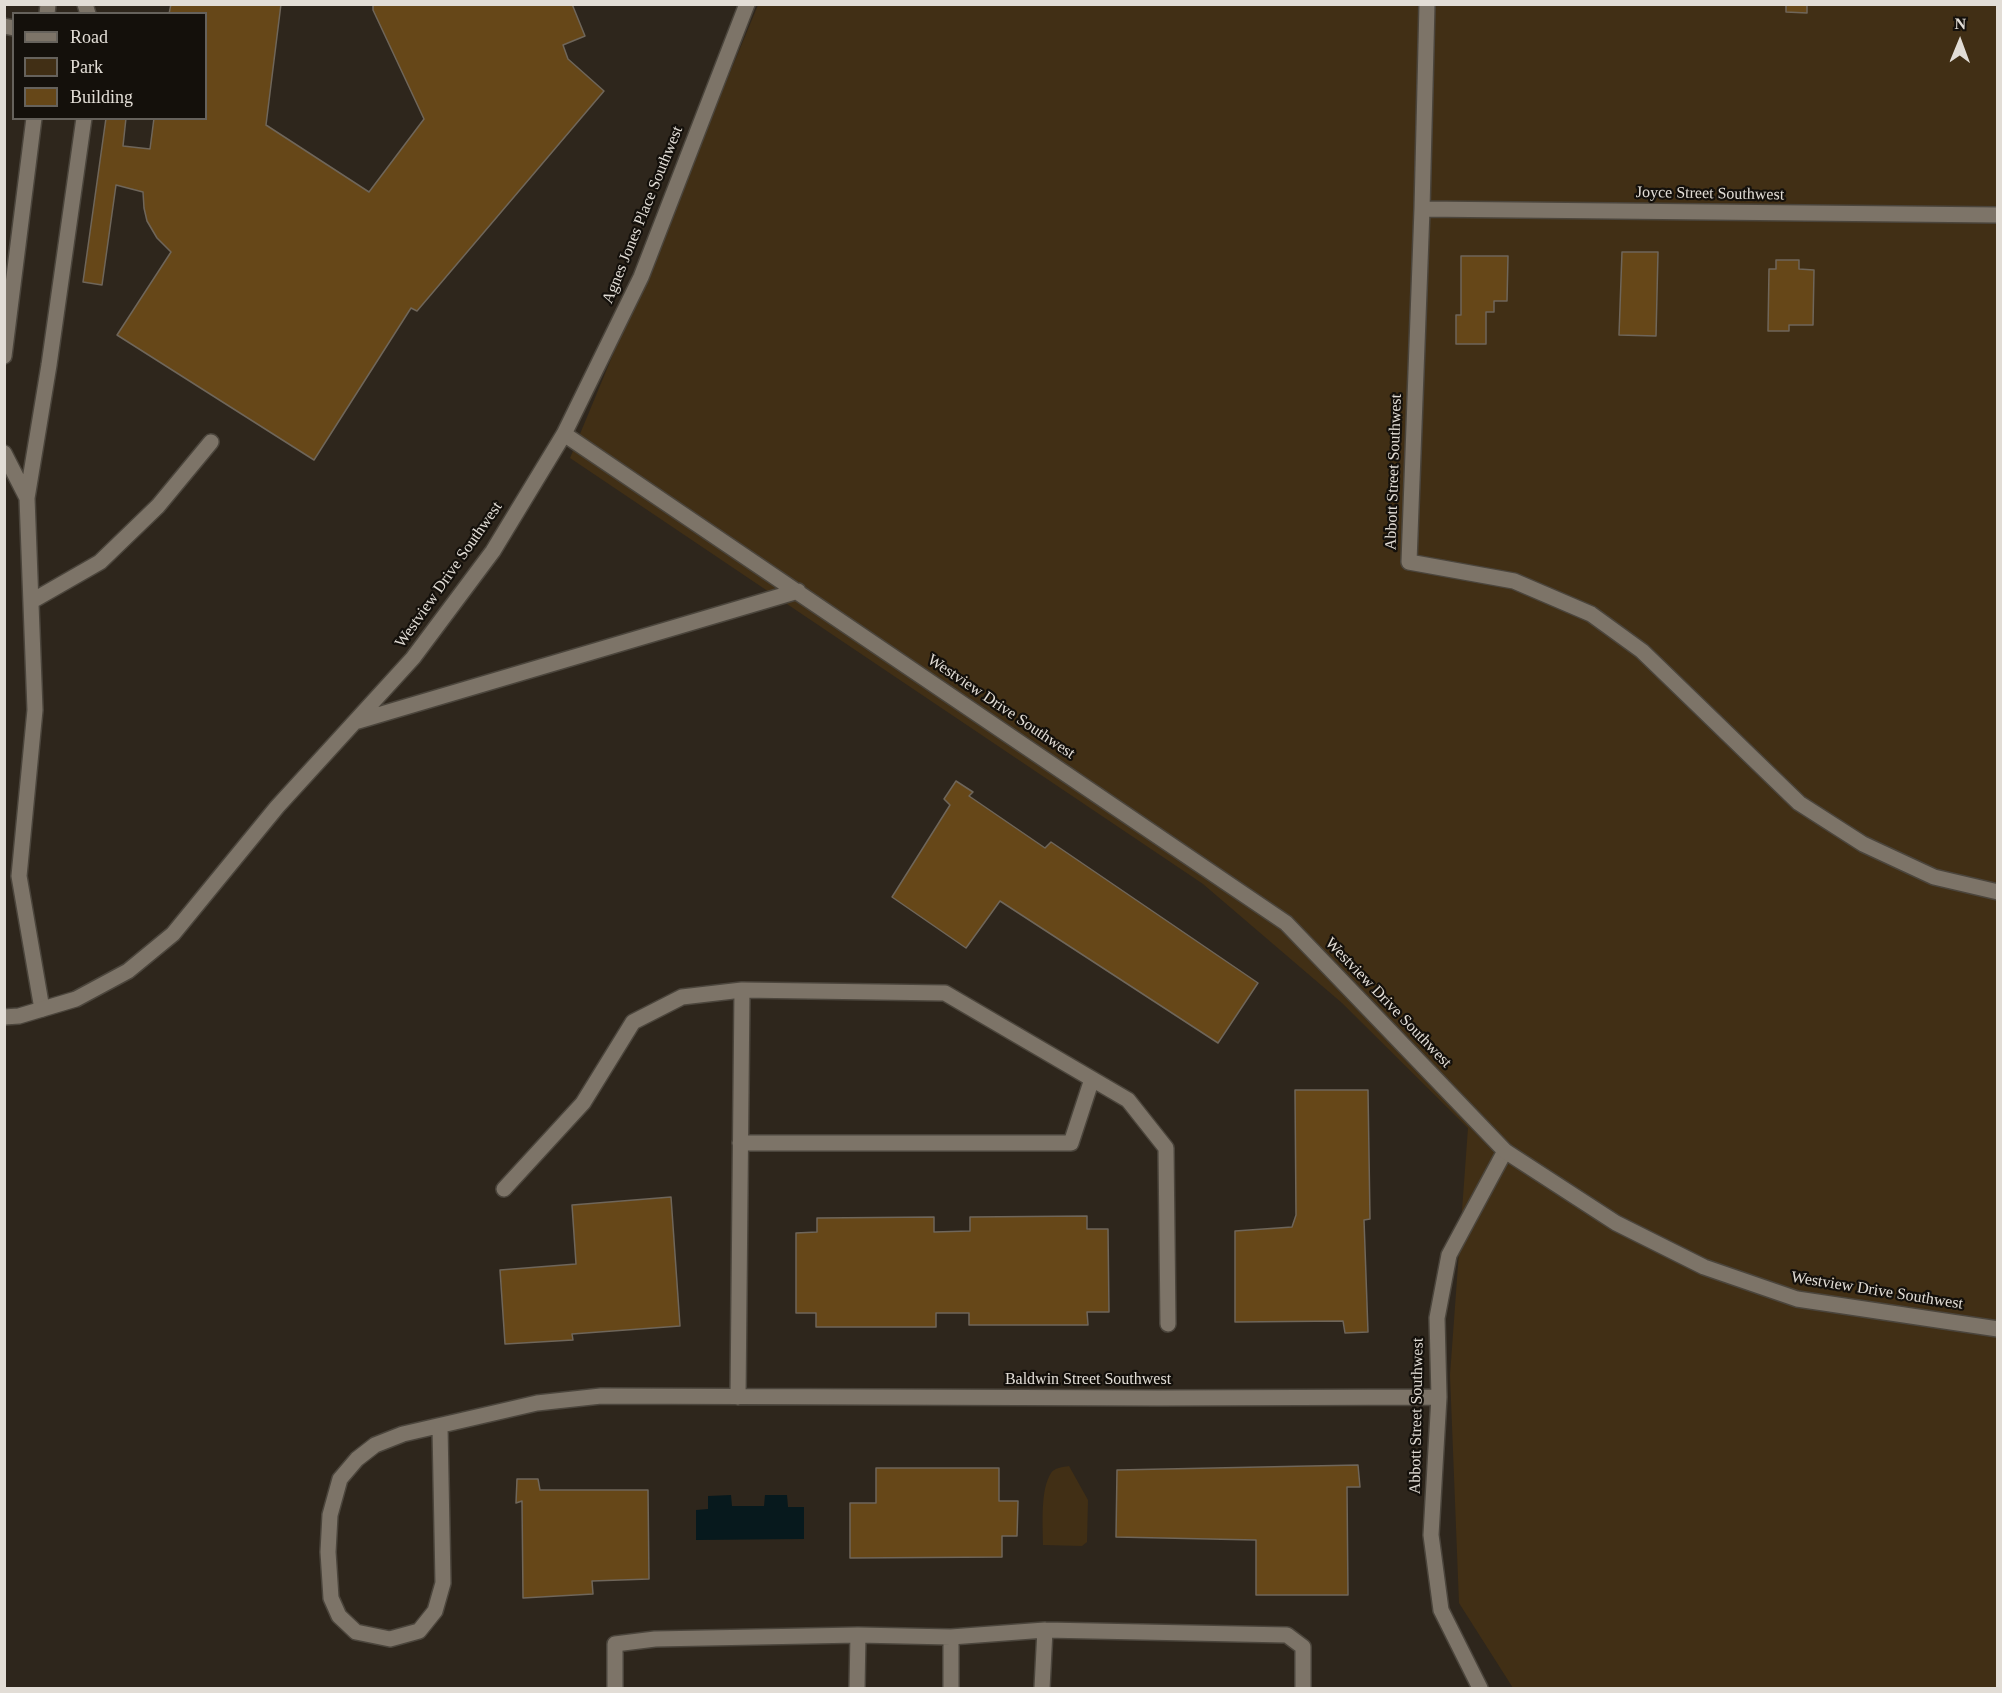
<!DOCTYPE html>
<style>
body{margin:0}
#map{position:relative;width:2002px;height:1693px;overflow:hidden;background:#2e261c;font-family:Georgia,serif}
canvas{display:block}
.frame{position:absolute;inset:0;border:6px solid #e2ddd6;pointer-events:none}
.legend{position:absolute;left:12px;top:12px;width:195px;height:108px;box-sizing:border-box;background:#14100b;border:2px solid #66625c;margin:0;padding:8px 10px;list-style:none;font-size:18px;color:#e2ddd6}
.legend li{display:flex;align-items:center;gap:12px;height:30px}
.legend b{width:30px;border:2px solid #66625c}
.north{position:absolute;left:1930px;top:12px;width:60px;height:60px;-webkit-text-stroke:4px #14100b;paint-order:stroke;rotate:1deg;font-size:16px;font-weight:700;line-height:24px;text-align:center;color:#e2ddd6}
.north::after{content:'';display:block;margin:auto;width:21px;height:27px;background:#e2ddd6;clip-path:polygon(50% 0,100% 100%,50% 72%,0 100%)}
</style>
<div id="map">
<canvas width="2002" height="1693"></canvas>
<div class="frame"></div>
<ul class="legend">
<li><b style="height:8px;background:#7d7468"></b>Road</li>
<li><b style="height:16px;background:#412f15"></b>Park</li>
<li><b style="height:16px;background:#664718"></b>Building</li>
</ul>
<div class="north">N</div>
</div>
<script>
const g = document.querySelector('canvas').getContext('2d');
g.lineJoin = 'round';
function paint(path, color) { g.fillStyle = color; g.fill(path, 'evenodd'); }
function strokePath(path, color, width, dash) { g.strokeStyle = color; g.lineWidth = width; g.lineCap = dash ? 'butt' : 'round'; g.setLineDash(dash || []); g.stroke(path); }
function write(font, color, halo, rows, align = 'center') {
  g.font = font + ' Georgia,serif'; g.lineWidth = 4.5; g.setLineDash([]); g.textBaseline = 'middle'; g.strokeStyle = halo; g.fillStyle = color; for (const [text, x, y, turn = 0] of rows) {
    g.save(); g.translate(x, y); g.rotate((+turn || 0) * Math.PI / 180); g.textAlign = isNaN(turn) ? turn : align; if (halo) g.strokeText(text, 0, 0); g.fillText(text, 0, 0); g.restore();
  }
}
const green = new Path2D(`
 M758,5H1997V1688H1513L1459,1603L1450,1375L1468,1128L1342,1003L1203,884L570,458Z
 M1069,1466L1088,1500L1087,1542L1082,1546L1043,1545C1043,1525 1040,1490 1051,1473C1054,1468 1063,1467 1069,1466Z`);
const water = new Path2D(`
 M731,1495L732,1506H764L765,1495H787L788,1507H804V1539L696,1540V1510L708,1509V1496Z`);
const building = new Path2D(`
 M171,4H281L266,125L369,192L424,119L373,10V4H572L585,36L563,45L568,59L604,91L417,311L411,308L314,460L117,335L171,252L157,238L147,221L144,208L143,192L116,185L102,285L83,282L106,118H126L123,146L150,149L154,118H206V14H169Z
 M1786,4H1807V13L1786,12Z
 M1622,252H1658L1656,336L1619,335Z
 M1461,256H1508L1507,301H1494V312H1486V344H1456V315H1461Z
 M1776,260H1799V269L1814,270L1813,325H1789V331H1768L1769,269H1776Z
 M956,781L973,792L969,796L1045,848L1051,842L1258,983L1218,1043L1000,901L966,948L892,897L950,805L944,799Z
 M1295,1090H1368L1370,1219L1364,1220L1368,1332L1345,1333L1343,1321L1235,1322V1231L1292,1227L1296,1215Z
 M671,1197L680,1326L572,1334L573,1340L505,1344L500,1270L576,1264L572,1205Z
 M1087,1216V1229H1108L1109,1312H1087L1088,1325H969V1313H936V1327H816V1313H796V1233L817,1232V1218L934,1217V1232L970,1231V1217Z
 M1358,1465L1360,1487H1347L1348,1595H1256V1540L1116,1537L1117,1470Z
 M876,1468H999V1501H1018L1017,1536H1002V1557L850,1558V1503H876Z
 M517,1479H538L540,1490H648L649,1579L592,1581L593,1594L523,1598L522,1501L516,1503Z`);
const service = new Path2D(`
 M85,4L88,14
 M47,14L48,4
 M4,26L14,28
 M4,356L34,118
 M4,453L27,498L35,710L19,876L42,1009
 M27,498L49,365L84,118
 M32,601L100,562L158,506L211,442
 M951,1637V1688
 M615,1688V1644L655,1639L858,1635L951,1637L1045,1630L1287,1635L1303,1647V1688
 M857,1688L858,1635
 M1042,1688L1045,1630`);
const minor = new Path2D(`
 M1427,4L1422,209L1409,562L1514,581L1591,614L1642,651L1799,803L1863,844L1934,877L1998,892
 M1422,209L1998,215
 M740,1143H1071L1092,1079
 M504,1189L583,1103L633,1022L682,997L742,990
 M738,1397L742,990L945,993L1128,1100L1166,1148L1168,1324
 M440,1427L443,1583L435,1611L419,1631L390,1639L356,1632L339,1616L331,1598L328,1552L330,1515L340,1479L357,1459L375,1445L403,1434L537,1403L601,1396L1159,1398L1439,1397
 M1480,1688L1441,1610L1431,1535L1439,1397L1437,1318L1449,1255L1505,1151`);
const tertiary = new Path2D(`
 M564,434L1286,923L1505,1151L1616,1223L1704,1267L1797,1299L1998,1329
 M358,721L798,591
 M4,1017L19,1016L76,999L128,971L173,934L277,807L413,658L493,551L564,434L641,277L747,4`);
const streetNames = [
 ["Joyce Street Southwest",1710,194,1],
 ["Agnes Jones Place Southwest",643,215,-68],
 ["Abbott Street Southwest",1394,472,-88],
 ["Westview Drive Southwest",449,575,-55],
 ["Westview Drive Southwest",1001,707,34],
 ["Westview Drive Southwest",1388,1003,46],
 ["Westview Drive Southwest",1877,1291,9],
 ["Baldwin Street Southwest",1088,1380],
 ["Abbott Street Southwest",1417,1416,-89]
];
paint(green, '#412f15');
paint(water, '#07191d');
paint(building, '#664718');
strokePath(building, '#6f665a', 1.5);
strokePath(service, '#4b453c', 18);
strokePath(minor, '#4b453c', 18);
strokePath(tertiary, '#4b453c', 18);
strokePath(service, '#7d7468', 15);
strokePath(minor, '#7d7468', 15);
strokePath(tertiary, '#7d7468', 15);
write('16px', '#e2ddd6', '#14100b', streetNames);
</script>
